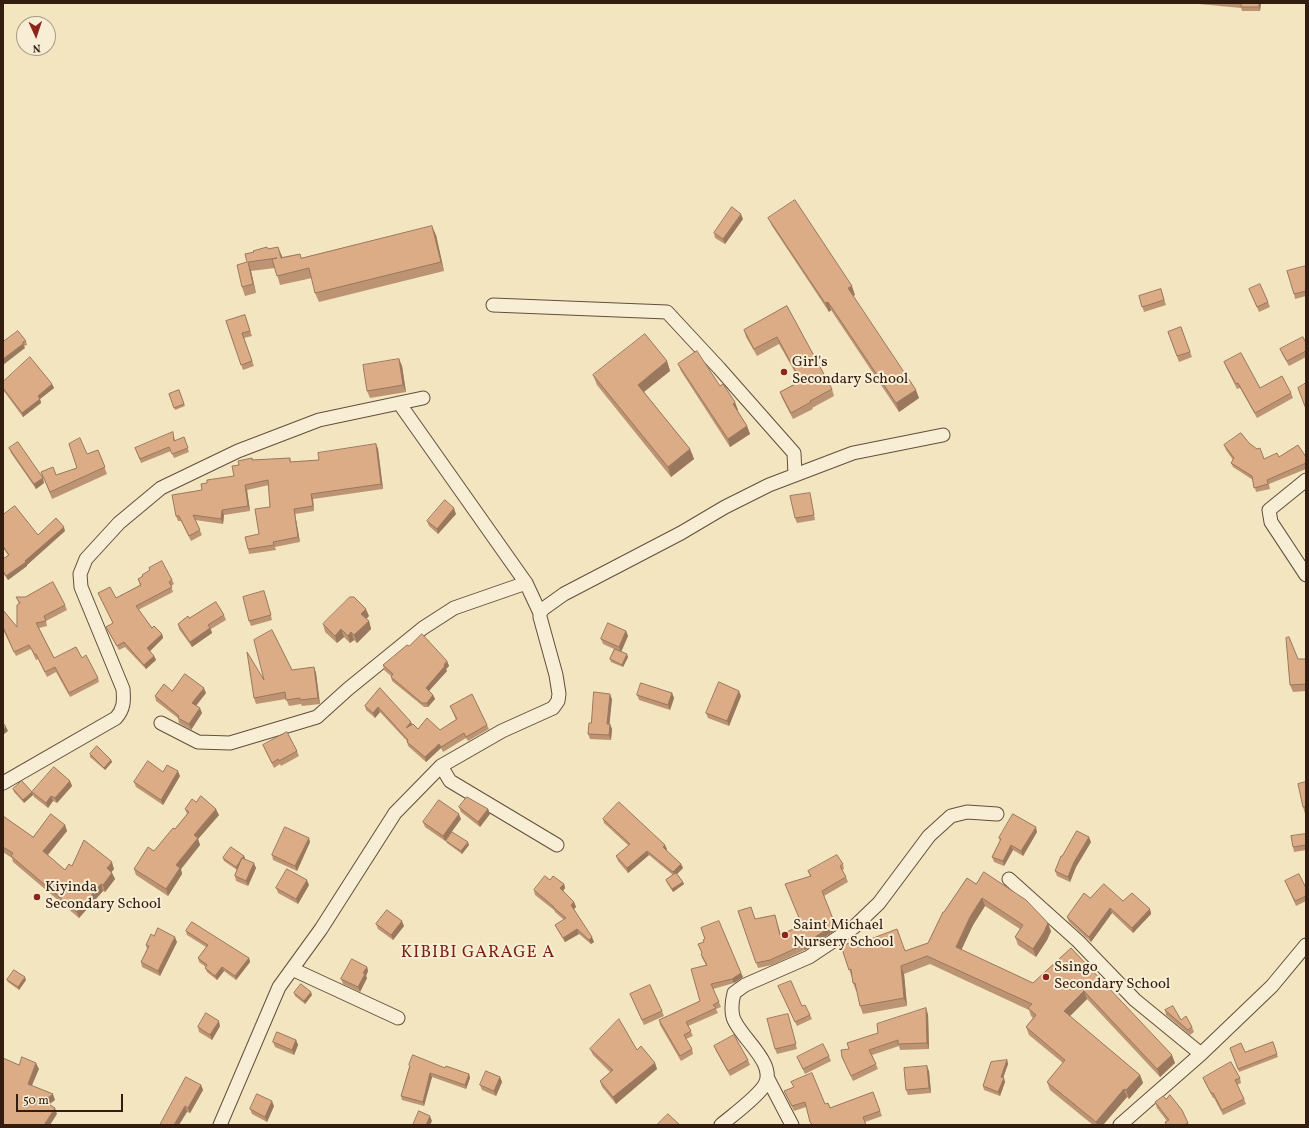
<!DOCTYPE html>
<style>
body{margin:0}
#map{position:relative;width:1309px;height:1128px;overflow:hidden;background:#f2e5bf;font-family:Vollkorn,serif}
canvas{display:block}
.frame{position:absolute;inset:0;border:4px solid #331c10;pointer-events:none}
.north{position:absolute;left:16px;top:16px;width:40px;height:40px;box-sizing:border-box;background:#f7eed5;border:1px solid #a99a86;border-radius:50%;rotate:177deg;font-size:11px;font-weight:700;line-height:16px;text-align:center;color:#331c10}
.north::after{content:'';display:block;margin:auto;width:14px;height:18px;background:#8f2418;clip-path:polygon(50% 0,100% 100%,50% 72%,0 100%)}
.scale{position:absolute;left:16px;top:1094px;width:107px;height:18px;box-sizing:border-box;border:2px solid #331c10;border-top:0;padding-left:5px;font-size:12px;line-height:14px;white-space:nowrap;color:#331c10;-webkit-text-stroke:3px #f7eed5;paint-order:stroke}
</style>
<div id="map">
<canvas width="1309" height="1128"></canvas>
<div class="frame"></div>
<div class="north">N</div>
<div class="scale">50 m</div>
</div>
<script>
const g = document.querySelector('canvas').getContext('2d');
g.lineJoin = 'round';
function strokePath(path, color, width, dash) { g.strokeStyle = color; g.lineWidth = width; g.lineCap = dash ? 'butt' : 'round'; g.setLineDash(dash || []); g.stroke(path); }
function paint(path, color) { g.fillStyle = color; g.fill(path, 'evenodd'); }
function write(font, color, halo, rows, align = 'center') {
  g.font = font + ' Vollkorn,serif'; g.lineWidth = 4; g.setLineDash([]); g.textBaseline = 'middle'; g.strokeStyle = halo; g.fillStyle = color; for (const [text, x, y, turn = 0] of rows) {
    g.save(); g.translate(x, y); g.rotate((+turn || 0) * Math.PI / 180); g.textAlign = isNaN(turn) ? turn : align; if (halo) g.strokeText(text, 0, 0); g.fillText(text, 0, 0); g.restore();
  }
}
const minor = new Path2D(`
 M493,305L667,312L719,368L794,453L795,475
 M399,403L526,583L540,613
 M1306,480L1269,510L1271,522L1306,575
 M161,723L198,742L230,743L317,717L348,689L423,628L454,608L526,583
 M441,766L450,781L557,845
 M3,783L116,718C124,709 124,701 123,689L81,587L80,574L86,559L119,523L161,488L238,451L319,420L423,398
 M1009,879L1078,941L1135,1000L1201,1054
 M292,969L398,1018
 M767,1077L792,1125
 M220,1125L279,987L321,929L395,813L441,766L502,731L553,708L558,701L559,694L556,675L540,617V613L543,609L564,594L681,533L725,507L769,485L853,453L943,435
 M721,1125C734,1114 755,1099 764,1086C779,1064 738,1036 733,1017C731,1009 732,1001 734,993L745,985L809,957L854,927L879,903L929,836L951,816L967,812L997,814
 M1120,1125L1201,1054L1272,986L1306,945`);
const wall = new Path2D(`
 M1198,3H1261L1260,11H1242L1241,8L1199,4Z
 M768,218L855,295L853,296L919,398L899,412L831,310L829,312L772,226Z
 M743,219L725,244L715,238L714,233Z
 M436,235L444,271L319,302L315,293L312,278L280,285L275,268L251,271L256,293L245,296L242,287L247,262L268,249L282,257L300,254L301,258Z
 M1306,266V296L1295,299L1294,294Z
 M1161,289L1166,305L1144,312L1139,296Z
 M1249,289L1268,302L1270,307L1259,312Z
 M787,306L832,389L834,396L812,408L813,409L793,419L782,398L780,392L800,381L779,344L757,356L746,337L744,330Z
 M245,315L252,336L244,338L254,366L243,370L226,321Z
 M1181,327L1192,357L1179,362L1168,332Z
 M26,341L27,345L24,346L25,348L3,342Z
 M1306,343V357L1289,366L1282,354L1280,349Z
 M399,359L402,366L406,392L370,398L367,391Z
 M667,361L670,371L644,392L690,449L694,459L671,477L597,385L593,375Z
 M1224,362L1260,388L1291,393L1293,398L1257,418L1240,388L1237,389L1226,367Z
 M678,364L720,386L738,410H737L747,426L750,434L730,447L681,371Z
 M3,382L52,384L54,388L40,399L41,403L23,417L3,390Z
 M179,390L185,406L175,410L169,394Z
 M174,436L175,441L184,437L189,452L174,458L171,451L141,463L135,448Z
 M1249,443L1264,459L1279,457H1306V469L1269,484L1270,489L1256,492L1253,480L1233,467L1231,463L1233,460L1226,450L1224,445Z
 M376,444L378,449L383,489L313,499L314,511L295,514L300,542L275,547L276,550L249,554L248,549L259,534L270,507L269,485L247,490L250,511L224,515L223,524L195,520L202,535L191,541L181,521H178L176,516L202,490L234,476L239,465L252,458L253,460L290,458L291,462L319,460Z
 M9,448L44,483L36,489L11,453Z
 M98,450L107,474L52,499L41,472L56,475L77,468L87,454Z
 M811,498L815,520L797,523L795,518Z
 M456,514L438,534L429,526L427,521Z
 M3,515L38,535L65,531L27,565V566L8,580L3,573V559L8,555L3,548Z
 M149,568L172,580L174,584L171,586L173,592L138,610L152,628L162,634L163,638L150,651L154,656L156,660L146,669L125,647L119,650L108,631L106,627L113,623L98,593L116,598L140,585L138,579L143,576L150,570Z
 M266,596L272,620L251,626L249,621Z
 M16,597L65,605L67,610L46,621L47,626L39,628L54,658H82L98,678L99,682L70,697L56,672L47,677L38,659L36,660L31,649L16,656L4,632L3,633V610L17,627L19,604Z
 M224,615L226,620L211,629L212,633L192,647L179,629L178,624L189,618Z
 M369,616L366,619L369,621L371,629L357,643L354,640L350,643L344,637L337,643L325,632L323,624Z
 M626,631L628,636L621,652L628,657L623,667L611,662L610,659L614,649L603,644L601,639Z
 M409,646L447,661L449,666L446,669L447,671L429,691L433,695L435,699L428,707H424L392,681L391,677V676L384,670L383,665Z
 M1298,659H1306V691L1293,692L1290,685Z
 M314,667L316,673L320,704L302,706L301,704L289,706L286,699L256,704L254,698L264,680L292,670Z
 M380,688L412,725L418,729L440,730L456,720L450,706L487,725L489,729L468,741L466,738L443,752L441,748L426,762L408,746L407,741L380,712L375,718L366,710L365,706Z
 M172,691L206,693L196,706L202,713L191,730L179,723L178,718L156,701L155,696Z
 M672,693L674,698L670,710L639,700L637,695Z
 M741,696L729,726L708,718L706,713Z
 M612,699L609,724L612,729L611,740L590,739L588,734L591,723Z
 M263,745L297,751L299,756L281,766L280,764L274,768L265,750Z
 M90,754L111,760L112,762L105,770L90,757Z
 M180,776L163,805L136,787L134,782Z
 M70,781L72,786L57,803L53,801L48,808L34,797L32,792Z
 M1306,782V814H1305L1303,807Z
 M13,789L32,792L33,795L24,803L14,792Z
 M196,802L219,815L198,839L200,845L181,869L182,874L168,896L136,875L134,869L154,851L175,829L187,814L185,809Z
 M459,807L488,809L490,814L480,827L461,812Z
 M3,816L33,837L65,825L67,831L48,855L65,870L72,866L114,869L111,872L112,873L115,879L105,892L103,891L79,918L13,862L12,858L3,852Z
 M461,819L445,841L425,827L423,822Z
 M603,819L667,849L666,850L681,864L683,868L677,874L684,884L673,892L667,883L666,880L673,875L649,855L628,873L618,861L616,856L629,846L604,823Z
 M1037,832L1023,856L1013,850L1004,866L994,862L992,857L1000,841L999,838Z
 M1306,834V850L1294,852L1293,847Z
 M446,841L469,845L462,854L447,843Z
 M310,842L297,871L273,860L272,855Z
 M1091,842L1076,867L1070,882L1057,876L1055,871L1062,856Z
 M244,856L245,859L256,868L248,886L236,881L235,876L237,870L224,861L223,858Z
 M843,864L844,869L842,870L846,877L848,882L824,896L837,929L805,950L772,965L758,968L738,911L755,919L775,915L781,935L802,925L810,876L808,871Z
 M967,878L1051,931L1047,940L1036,957L1018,945L1015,937L1020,929L985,906L973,925L961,950L1033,983L1071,948L1175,1063L1160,1077L1087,999L1070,1016L1140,1075L1143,1083L1129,1099L1127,1097L1103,1125H1093L1050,1090L1047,1082L1063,1063L1029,1035L1026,1027L1033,1018L1031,1016L1029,1010L930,964L904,974L907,1006L863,1014L860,1006L857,991H856L853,983L852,977V978L841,946L868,940L905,951L928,943L944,912Z
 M550,880L564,884L565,888L563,891L574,902L576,907L574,909L594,942L591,944L579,934L565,942L557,929L555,925L564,920L555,912L554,910L535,895L534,890Z
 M1285,881L1306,888V901L1296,906Z
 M309,885L298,904L278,893L276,888Z
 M1090,898L1150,909L1151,914L1133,933L1112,913L1091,942L1069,922L1067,917Z
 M376,924L404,926L393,940L378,929Z
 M186,931L249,958L250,962L236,980L224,971L217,980L207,972L205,968L206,967L199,962L198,958L206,947L187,935Z
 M154,936L177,942L160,976L142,967L141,962L147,949L146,945Z
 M698,944L741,973L743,977L734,983L713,989L721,1007L716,1009L718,1013L688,1026L693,1036L686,1039L692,1049L693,1054L681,1061L660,1025L659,1020L700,1001L706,965L702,958L701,954L702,953Z
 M367,967L368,971L366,976L367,978L360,992L343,984L341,979Z
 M7,980H26L19,990L8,982Z
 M778,986L802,1006L810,1015L812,1019L797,1026Z
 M294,993L312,995L305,1004L295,996Z
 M630,994L662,1011L664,1016L644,1025Z
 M1165,1010L1181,1020L1192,1027L1194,1032L1190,1035L1166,1015Z
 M788,1014L797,1049L777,1054L775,1049Z
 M928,1014L929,1049L900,1050L899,1046L872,1055L878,1069L853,1081L842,1057L849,1049L878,1033Z
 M220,1026L212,1040L199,1032L198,1027Z
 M296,1040L298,1045L294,1055L275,1047L273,1042Z
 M1273,1042L1278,1057L1239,1072L1230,1048L1245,1052Z
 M714,1046L748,1060L750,1065L730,1076L716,1051Z
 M590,1049L637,1050L655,1063L657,1069L616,1104L602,1087L600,1081L610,1072L593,1055Z
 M829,1056L831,1061L805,1074L797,1057Z
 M1007,1060L1008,1064L1003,1078L1005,1082L1000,1096L984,1090L983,1086Z
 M409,1065L445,1068L469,1074L470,1078L466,1089L432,1077L424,1106L402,1100L401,1096L409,1067Z
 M929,1071L931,1093L908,1095L906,1090Z
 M500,1077L502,1082L496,1096L482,1090L480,1085Z
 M1203,1078H1240L1241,1083L1237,1085L1244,1099L1246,1104L1223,1115L1214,1098H1213L1205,1083Z
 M201,1085L203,1090L190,1113L187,1112L160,1125Z
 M784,1091L825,1104L830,1108L873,1092L882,1116L865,1122L866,1125H811L806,1107L794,1111Z
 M1166,1099L1188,1123L1189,1125H1166L1165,1122L1167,1121L1157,1108L1155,1102Z
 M274,1106L267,1122L252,1114L250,1109Z`);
const shadedWall = new Path2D(`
 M1259,3H1261L1260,11L1259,7Z
 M741,214L743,219L725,244L723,239Z
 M432,226L436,235L444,271L441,262Z
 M278,247L282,256L284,267L281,258Z
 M248,262L251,271L256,293L253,284Z
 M852,286L855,295L851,297L848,288Z
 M828,302L831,310L829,312L825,303Z
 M23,344L25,348L3,365V359Z
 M399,359L402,366L406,392L403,385Z
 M667,361L670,371L641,394L638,385Z
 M52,384L54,388L40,399L41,403L23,417L22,413L38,396Z
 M916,390L919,398L899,412L896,403Z
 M735,402L738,410L735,411L733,404Z
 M747,426L750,434L730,447L728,439Z
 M376,444L378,449L383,489L381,484Z
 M690,449L694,459L671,477L668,467Z
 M43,478L44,483L36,489L34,484Z
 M245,485L247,490L250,511L248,506Z
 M311,494L313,499L314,511L313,506Z
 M454,508L456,514L438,534L437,529Z
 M294,509L295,514L300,542L298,537Z
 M222,510L224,515L223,524L221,519Z
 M64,527L65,531L27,565V566L8,580L6,576L25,561Z
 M366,609L369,616L364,621L361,614Z
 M369,621L371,629L357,643L354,635Z
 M210,628L212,633L192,647L190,642Z
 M341,629L344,637L337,643L335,636Z
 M626,631L628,636L621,652L619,647Z
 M351,632L354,640L350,643L348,636Z
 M162,634L163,638L149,652L147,648Z
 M627,654L628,657L623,667L622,665Z
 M154,656L156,660L146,669L144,665Z
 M447,661L449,666L446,669L447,671L427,693L426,688Z
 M314,667L316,673L320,704L318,698Z
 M204,688L206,693L194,708L192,703Z
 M739,691L741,696L729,726L727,721Z
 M672,693L674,698L670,710L668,705Z
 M610,694L612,699L609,729L607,724Z
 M433,695L435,699L428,707L427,703Z
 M378,707L380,712L375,718L373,713Z
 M200,708L202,713L191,730L189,724Z
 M411,722L413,726L406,728Z
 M610,724L612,729L611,740L609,735Z
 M6,727L8,731L3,735V729Z
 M439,744L441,748L426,762L425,757Z
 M111,760L112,762L105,770L104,768Z
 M178,771L180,776L163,805L161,800Z
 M70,781L72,786L57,803L55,798Z
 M32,792L33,795L24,803L23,800Z
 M51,796L53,801L48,808L46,803Z
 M216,809L219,815L198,839L200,845L181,869L182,874L168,896L166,889L176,865L194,835Z
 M488,809L490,814L480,827L478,822Z
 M459,814L461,819L445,841L443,836Z
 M65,825L67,831L45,858L43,851Z
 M1036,827L1037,832L1023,856L1021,851Z
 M1089,837L1091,842L1076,867L1070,882L1068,877L1074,862Z
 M309,838L310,842L297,871L295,866Z
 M468,842L469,845L462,854L461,851Z
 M665,845L667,849L665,852L663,847Z
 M1011,845L1013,850L1004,866L1003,861Z
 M647,851L649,855L628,873L627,868Z
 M244,856L245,858L237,870L236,867Z
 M112,862L114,869L109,875L107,868Z
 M254,863L256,868L248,886L246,881Z
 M681,864L683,868L675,876L673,872Z
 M112,873L115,879L105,892L103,885Z
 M307,880L309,885L298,904L296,899Z
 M683,882L684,884L673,892L672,889Z
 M101,884L103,891L79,918L77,912Z
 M564,884L565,888L562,893L560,888Z
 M982,898L985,906L973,925L959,955L956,947L970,917Z
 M574,902L576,907L573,910L571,905Z
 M1110,908L1112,913L1091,942L1089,937Z
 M1150,909L1151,914L1133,933L1132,928Z
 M402,921L404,926L393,940L391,935Z
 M1048,923L1051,931L1047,940L1036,957L1033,949Z
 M835,924L837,929L805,950L803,945Z
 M577,929L579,934L565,942L563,938Z
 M175,937L177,942L160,976L158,971Z
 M592,937L594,942L591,944L589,940Z
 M249,958L250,962L236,980L235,976Z
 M901,966L904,974L907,1006L904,998Z
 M222,967L224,971L217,980L215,976Z
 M367,967L368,971L366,976L367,978L360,992L358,987L363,973Z
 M741,973L743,977L734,983L732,979Z
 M25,977L26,980L19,990L18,987Z
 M1084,991L1087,999L1067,1019L1064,1011Z
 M311,992L312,995L305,1004L304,1001Z
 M926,1008L928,1014L929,1049L927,1043Z
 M219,1021L220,1026L212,1040L210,1035Z
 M296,1040L298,1045L294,1055L292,1050Z
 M1172,1055L1175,1063L1160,1077L1157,1069Z
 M1007,1060L1008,1064L1002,1081L1001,1077Z
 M36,1063L39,1069L30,1090L28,1084Z
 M655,1063L657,1069L616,1104L613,1097Z
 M927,1066L929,1071L931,1093L929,1088Z
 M430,1073L432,1077L424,1106L423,1102Z
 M469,1074L470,1078L466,1089L465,1085Z
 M1140,1075L1143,1083L1129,1099L1126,1090Z
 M500,1077L502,1082L496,1096L494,1091Z
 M1004,1078L1005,1082L1000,1096L998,1092Z
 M201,1085L203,1090L190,1113L188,1108Z
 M1124,1089L1127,1097L1103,1125H1097L1096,1122Z
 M53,1094L55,1100L46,1107L44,1101Z
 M272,1101L274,1106L267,1122L265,1117Z
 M185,1106L187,1112L179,1125H174Z
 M55,1108L57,1114L50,1125H44Z
 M430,1116L432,1121L430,1125H426Z`);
const building = new Path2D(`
 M1229,3H1259V7H1241V4Z
 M795,200L852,286L848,288L916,390L896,403L828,302L825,303L768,218Z
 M732,207L741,214L723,239L714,233Z
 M432,226L441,262L315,293L309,268L277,276L272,259L277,258L248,262L253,284L242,287L237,265L247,262L245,254L254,252L253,251L267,247L268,249L278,247L281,258L300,254L301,258Z
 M1306,266V291L1294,294L1287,271Z
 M1260,284L1268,302L1257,307L1249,289Z
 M1161,289L1164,300L1142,307L1139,296Z
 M787,306L832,389L810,401L811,402L791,413L780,392L801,381L777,337L754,349L744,330Z
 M245,315L250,331L242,333L252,361L241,365L226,321Z
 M1181,327L1190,352L1177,356L1168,332Z
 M18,331L26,341L23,342V344L3,359V342Z
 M645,334L667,361L638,385L690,449L668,467L593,375Z
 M1303,337L1306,343V351L1287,361L1280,349Z
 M697,351L720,386L723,384L735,402L733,404L747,426L728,439L678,364Z
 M1241,353L1260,388L1282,376L1291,393L1255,413L1238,383L1236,384L1224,362Z
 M30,357L52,384L38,396L40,399L22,413L3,388V382Z
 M399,359L403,385L367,391L363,365Z
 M1306,383V409L1298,388Z
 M179,390L184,404L174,408L169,394Z
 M173,432L174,441L184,437L188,448L172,454L169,447L140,459L135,448Z
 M1241,433L1249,443L1257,449L1260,448L1264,459L1277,453L1279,457L1298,445L1306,457V463L1267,480L1268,484L1254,488L1252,476L1231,463L1234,458L1224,445Z
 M80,438L87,454L98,450L105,467L50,492L41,472L53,467L56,475L77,468L69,444Z
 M18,442L43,478L34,484L9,448Z
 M376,444L381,484L311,494L313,506L294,509L298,537L273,542L274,545L248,549L245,537L259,534L255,509L270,507L268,480L245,485L248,506L222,510L221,519L193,515L200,530L189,536L179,516H176L172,495L202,490L201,484L207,483V480L234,476L232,466L239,465L238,461L252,458V460L290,458V462L319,460L318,453Z
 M810,493L814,515L795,518L790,496Z
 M445,500L454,508L437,529L427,521Z
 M15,506L38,535L56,518L64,527L25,561L26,562L6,576L3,571V559L9,555L3,546V515Z
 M162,561L172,580L169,582L172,587L136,606L152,628L154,626L162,634L147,648L154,656L144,665L124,642L117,646L106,627L113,623L98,593L110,587L116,598L141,585L138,579L143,576L142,575L150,570L149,568Z
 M53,582L65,605L44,616L46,621L36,623L54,658L76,647L82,658L86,655L98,678L69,693L55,667L45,672L36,654L35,655L29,645L14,652L3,627V610L17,627V605L20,603L16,597H25Z
 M264,591L271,615L249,621L243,597Z
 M350,597H354L366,609L361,614L369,621L354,635L351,632L348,636L341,629L335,636L323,624Z
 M216,602L224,615L208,625L210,628L190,642L178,624L188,616L189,618Z
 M608,623L626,631L619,647L601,639Z
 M272,630L292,670L314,667L318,698L300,700V698L286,700L285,692L254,698L247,652L264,680L254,640Z
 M422,634L447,661L444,665L445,666L426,688L433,695L427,703H422L391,677L393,674L383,665L407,645L409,646Z
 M1289,637L1298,659H1306V684L1290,685L1286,638Z
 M615,649L627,654L622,665L610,659Z
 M185,674L204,688L192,703L200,708L189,724L178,718L179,716L155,696L164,684L172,691Z
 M719,682L739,691L727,721L706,713Z
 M641,683L672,693L668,705L637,695Z
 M380,688L411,722L406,728L413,724L418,729L427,718L440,730L457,719L450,706L472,694L487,725L466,737L464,733L441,747L439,744L425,757L407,742L408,740L378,707L373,713L365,706Z
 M594,692L610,694L607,724H610L609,735L588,734L589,723H591Z
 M3,723L6,727L3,729Z
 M287,732L297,751L279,761L278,759L272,763L263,745Z
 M97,746L111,760L104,768L90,754Z
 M148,761L163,772L167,765L178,771L161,800L134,782Z
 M54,767L70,781L55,798L51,796L46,803L32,792Z
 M22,781L32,792L23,800L13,789Z
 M1306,782V807H1303L1298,784Z
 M201,796L216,809L194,835L198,838L176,865L180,868L166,889L134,869L148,847L154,851L173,828L175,829L189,812L185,809L192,799L196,802Z
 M467,797L488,809L478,822L459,807Z
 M439,800L459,814L443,836L423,822Z
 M619,802L665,845L663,847L681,864L673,872L647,851L627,868L616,856L630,844L603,819Z
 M51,814L65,825L43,851L65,870L69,864L72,866L84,840L112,862L107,868L112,873L103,885L101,884L77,912L11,856L13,853L3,847V816L33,837Z
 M1013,814L1036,827L1021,851L1011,845L1003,861L992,857L1001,839L999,838Z
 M285,827L309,838L295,866L272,855Z
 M1077,831L1089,837L1074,862L1068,877L1055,871L1061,856H1062Z
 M452,832L468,842L461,851L446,841Z
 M1306,834V845L1293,847L1291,836Z
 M231,847L244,856L236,867L223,858Z
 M837,855L843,864L840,866L846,877L822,891L835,924L803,945L770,960L756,963L738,911L751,907L755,919L775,915L780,935L802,925L785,884L811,876L808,871Z
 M242,858L254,863L246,881L235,876Z
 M287,869L307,880L296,899L276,888Z
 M984,872L1026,900L1048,923L1044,932L1033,949L1015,937L1023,925L982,898L970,917L956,947L1033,983L1071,948L1172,1055L1157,1069L1084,991L1064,1011L1140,1075L1126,1090L1124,1089L1096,1122L1047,1082L1065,1060L1026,1027L1036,1015L1028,1008L1032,1004L927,956L901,966L904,998L860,1006L855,983H853L851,969L849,970L841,946L867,937L868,940L897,929L905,951L928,943L943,912H944L967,878L976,884Z
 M676,873L683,882L672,889L666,880Z
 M1299,874L1306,888V896L1295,901L1285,881Z
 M545,876L550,880L553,876L564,884L560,888L574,902L571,905L592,937L589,940L577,929L563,938L555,925L566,918L553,907H554L534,890Z
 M1104,884L1123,901L1132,893L1150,909L1132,928L1110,908L1089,937L1067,917L1084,893L1090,898Z
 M387,910L402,921L391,935L376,924Z
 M719,921L741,973L732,979L711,984L719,1002L713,1005L716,1008L686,1022L691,1031L684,1035L692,1049L680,1056L659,1020L700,1001L691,969L707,965L701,954L702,953L698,944L704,942L703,940L705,939L701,928Z
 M192,922L249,958L235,976L222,967L215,976L205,968L207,965L198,958L208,945L186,931Z
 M158,928L175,937L158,971L141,962L149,946L146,945L151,934L154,936Z
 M352,959L367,967L363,973L365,974L358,987L341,979Z
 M14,970L25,977L18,987L7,980Z
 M791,981L802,1006L805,1005L810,1015L795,1022L778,986Z
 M301,984L311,992L304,1001L294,993Z
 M650,985L662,1011L642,1020L630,994Z
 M1173,1006L1181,1020L1186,1016L1192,1027L1188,1030L1165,1010Z
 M926,1008L927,1043L898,1044V1040L869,1050L876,1064L851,1076L842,1057L841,1050L849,1049L847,1043L878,1033L877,1024Z
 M206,1013L219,1021L210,1035L198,1027Z
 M788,1014L796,1044L775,1049L767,1019Z
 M619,1019L637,1050L641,1046L655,1063L613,1097L600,1081L613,1070L590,1049Z
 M277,1032L296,1040L292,1050L273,1042Z
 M734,1035L748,1060L728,1071L714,1046Z
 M1273,1042L1277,1054L1238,1069L1230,1048L1241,1043L1245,1052Z
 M823,1044L829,1056L803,1069L797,1057Z
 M413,1055L445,1068L446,1066L469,1074L465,1085L430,1073L423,1102L401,1096L410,1066L409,1065Z
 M22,1057L36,1063L28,1084L53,1094L44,1101L55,1108L44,1125H3V1058L19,1065Z
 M1007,1060L1001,1077L1004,1078L998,1092L983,1086L991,1062Z
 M1231,1062L1240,1078L1235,1080L1244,1099L1222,1110L1213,1093H1211L1203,1078Z
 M927,1066L929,1088L906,1090L904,1068Z
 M486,1071L500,1077L494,1091L480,1085Z
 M812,1073L825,1104L828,1103L830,1108L873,1092L880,1111L863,1117L866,1125H813L810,1122L805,1102L792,1106L784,1091L794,1087L791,1082Z
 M186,1077L201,1085L188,1108L185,1106L174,1125H160Z
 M257,1094L272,1101L265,1117L250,1109Z
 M1170,1095L1182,1110L1188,1123L1184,1125H1167L1165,1122L1169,1120L1155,1102L1163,1096L1166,1099Z
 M419,1111L430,1116L426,1125H413Z
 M668,1114L680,1125H657Z`);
const markers = [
 [784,372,4,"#8f2418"],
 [37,897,4,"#8f2418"],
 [785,935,4,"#8f2418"],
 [1046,977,4,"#8f2418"]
];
const poiNames = [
 ["Girl's",792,363],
 ["Secondary School",792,380],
 ["Kiyinda",45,888],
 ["Secondary School",45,905],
 ["Saint Michael",793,926],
 ["Nursery School",793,943],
 ["Ssingo",1054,968],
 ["Secondary School",1054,985]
];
const quarterNames = [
 ["KIBIBI GARAGE A",478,954]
];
strokePath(minor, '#634e3c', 15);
strokePath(minor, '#f7eed5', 13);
paint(wall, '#bd9473');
paint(shadedWall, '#9a785e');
paint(building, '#dcac86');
strokePath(building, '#9a785e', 1);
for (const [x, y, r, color] of markers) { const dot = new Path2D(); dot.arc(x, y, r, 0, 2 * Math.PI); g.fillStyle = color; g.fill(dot); strokePath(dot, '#f7eed5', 1.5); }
write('15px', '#331c10', '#f7eed5', poiNames, 'left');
g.letterSpacing = '1px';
write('17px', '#7a1f14', '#f7eed5', quarterNames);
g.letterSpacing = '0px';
</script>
